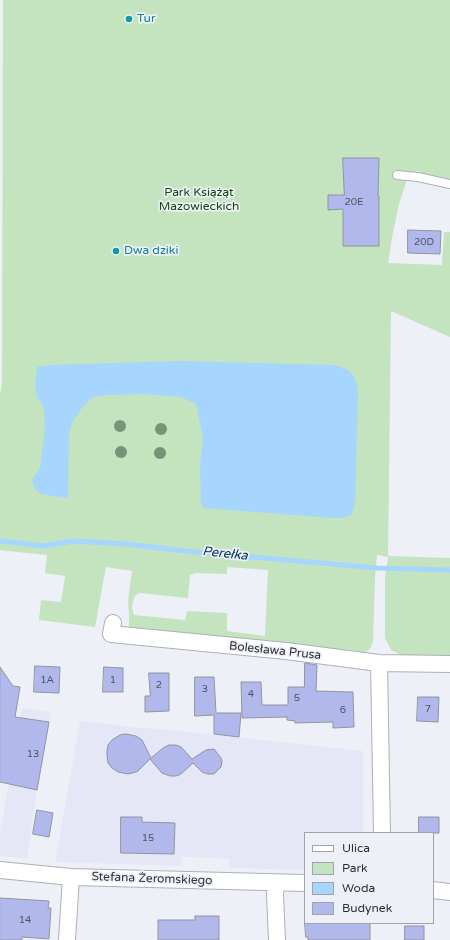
<!DOCTYPE html>
<meta charset="utf-8">
<style>
body{margin:0}
#map{position:relative;width:450px;height:940px;overflow:hidden;background:#eef0f8;font-family:"Varela Round",sans-serif}
canvas{display:block}
.legend{position:absolute;left:304px;top:832px;width:130px;height:92px;box-sizing:border-box;background:#eef0f8;border:1px solid #a2a3aa;margin:0;padding:5px 7px;list-style:none;font-size:12px;color:#303034}
.legend li{display:flex;align-items:center;gap:8px;height:20px}
.legend b{width:20px;border:1px solid #a2a3aa}
</style>
<div id="map">
<canvas width="450" height="940"></canvas>
<ul class="legend">
<li><b style="height:5px;background:#fff"></b>Ulica</li>
<li><b style="height:11px;background:#c3e4be"></b>Park</li>
<li><b style="height:11px;background:#a6d5fd"></b>Woda</li>
<li><b style="height:11px;background:#b1b8ec"></b>Budynek</li>
</ul>
</div>
<script>
const g = document.querySelector('canvas').getContext('2d');
g.lineJoin = 'round';
function paint(path, color) { g.fillStyle = color; g.fill(path, 'evenodd'); }
function strokePath(path, color, width, dash) { g.strokeStyle = color; g.lineWidth = width; g.lineCap = dash ? 'butt' : 'round'; g.setLineDash(dash || []); g.stroke(path); }
function write(font, color, halo, rows, align = 'center') {
  g.font = font + ' "Varela Round",sans-serif'; g.lineWidth = 3.5; g.setLineDash([]); g.textBaseline = 'middle'; g.strokeStyle = halo; g.fillStyle = color; for (const [text, x, y, turn = 0] of rows) {
    g.save(); g.translate(x, y); g.rotate((+turn || 0) * Math.PI / 180); g.textAlign = isNaN(turn) ? turn : align; if (halo) g.strokeText(text, 0, 0); g.fillText(text, 0, 0); g.restore();
  }
}
const built = new Path2D(`
 M22,708L51,712L37,790L27,859L0,856V833Z
 M80,721L132,727L180,731L363,751V833H305V870L229,868V859L191,857H182V866L55,862Z`);
const green = new Path2D(`
 M3,0H450V183L418,177L419,171L409,173L399,204L393,232L388,263L442,265L444,232H450V337L391,311L388,556L450,558V657L403,656L391,650L385,638V579L388,557L377,555L375,578L373,642L371,647L366,652L130,629L129,625V615L128,601L132,571L106,567L95,627L39,620L41,600L61,602L65,576L45,573L47,555L17,552L0,550V395L2,383ZM227,567L268,570L265,636L227,631V613L187,611L185,620L134,615L132,608L134,597L139,593L188,598L190,575L195,573L227,574Z`);
const water = new Path2D(`
 M179,361L334,365C352,370 355,374 358,392L355,504L351,515L342,518H333L204,508L201,503L200,466L203,437L196,404L181,397L144,394L107,395L93,397L81,409L72,423L69,435L68,498L41,494L35,489L32,480L40,468L45,430L44,407L37,397L35,386L37,367L50,365Z`);
const stream = new Path2D(`
 M0,541L43,546L74,541L126,544L185,551L377,568L450,570`);
const building = new Path2D(`
 M343,158H379L378,196H379V246H343V209L328,210V195H344Z
 M408,230L441,231L440,254L408,253Z
 M305,663L317,665L316,691L353,692L354,727L333,728V722L295,723V721L287,720V717L242,718L241,682H261L262,705H288V687H304Z
 M35,666L60,667L59,693L34,692Z
 M0,667L13,686L20,687L15,717L49,722L37,790L0,782Z
 M104,667L123,668V692H103Z
 M149,673H169V711L145,712V696H150Z
 M195,677H214L216,713H241L239,737L214,734V715L195,716Z
 M418,697H439L438,722L417,721Z
 M126,734L136,736L142,740L151,758L163,748L169,745H176L181,747L192,759L206,750L214,749L221,758L222,761L221,767L214,774H208L202,772L193,763L181,774L176,776H170L162,773L150,759L138,771L136,772L128,774L118,772L112,768L108,763L107,756V751L108,745L112,740L120,735Z
 M37,810L53,813L49,837L33,834Z
 M121,817H142V822L175,823L174,854L121,853Z
 M419,817H439V833H419Z
 M0,898L49,901L48,908H51L49,939L22,937V940H0Z
 M195,916H219V940H158V920H195Z
 M305,923H370V940H308V937H306Z
 M405,926H424V940H405Z`);
const service = new Path2D(`
 M397,175L418,177L450,184`);
const minor = new Path2D(`
 M113,623L111,634L286,651L379,663L450,664
 M379,663L382,833
 M0,870L71,877L305,883
 M276,883L275,895L277,940
 M433,890L450,892
 M67,940L71,877`);
const trees = [
 [120,426],
 [161,429],
 [121,452],
 [160,453]
];
const markers = [
 [129,19,4,"#0f9aa8"],
 [116,251,4,"#0f9aa8"]
];
const numberNames = [
 ["20E",354,202],
 ["20D",424,242],
 ["1A",47,680],
 ["1",113,680],
 ["2",159,685],
 ["3",205,689],
 ["4",251,694],
 ["5",297,698],
 ["7",428,709],
 ["6",343,710],
 ["13",33,754],
 ["15",148,838],
 ["14",25,920]
];
const cultureNames = [
 ["Tur",137,19],
 ["Dwa dziki",124,251]
];
const parkNames = [
 ["Park Książąt",199,193],
 ["Mazowieckich",199,207]
];
const streetNames = [
 ["Bolesława Prusa",275,651,6],
 ["Stefana Żeromskiego",152,879,2]
];
const waterNames = [
 ["Perełka",225,554,6]
];
paint(built, '#e5e7f7');
paint(green, '#c3e4be');
paint(water, '#a6d5fd');
strokePath(stream, '#a6d5fd', 5);
paint(building, '#b1b8ec');
strokePath(building, '#93949c', 1);
strokePath(service, '#aeafb7', 10);
strokePath(minor, '#aeafb7', 18);
strokePath(service, '#fff', 8);
strokePath(minor, '#fff', 16);
g.fillStyle = '#769477';
for (const [x, y] of trees) { g.beginPath(); g.arc(x, y, 6, 0, 2 * Math.PI); g.fill(); }
for (const [x, y, r, color] of markers) { const dot = new Path2D(); dot.arc(x, y, r, 0, 2 * Math.PI); g.fillStyle = color; g.fill(dot); strokePath(dot, '#eef0f8', 1.5); }
write('10px', '#505262', null, numberNames);
write('12px', '#0d838f', '#eef0f8', cultureNames, 'left');
write('12px', '#14490e', '#eef0f8', parkNames);
write('12px', '#303034', '#eef0f8', streetNames);
write('italic 13px', '#023c60', '#eef0f8', waterNames);
</script>
